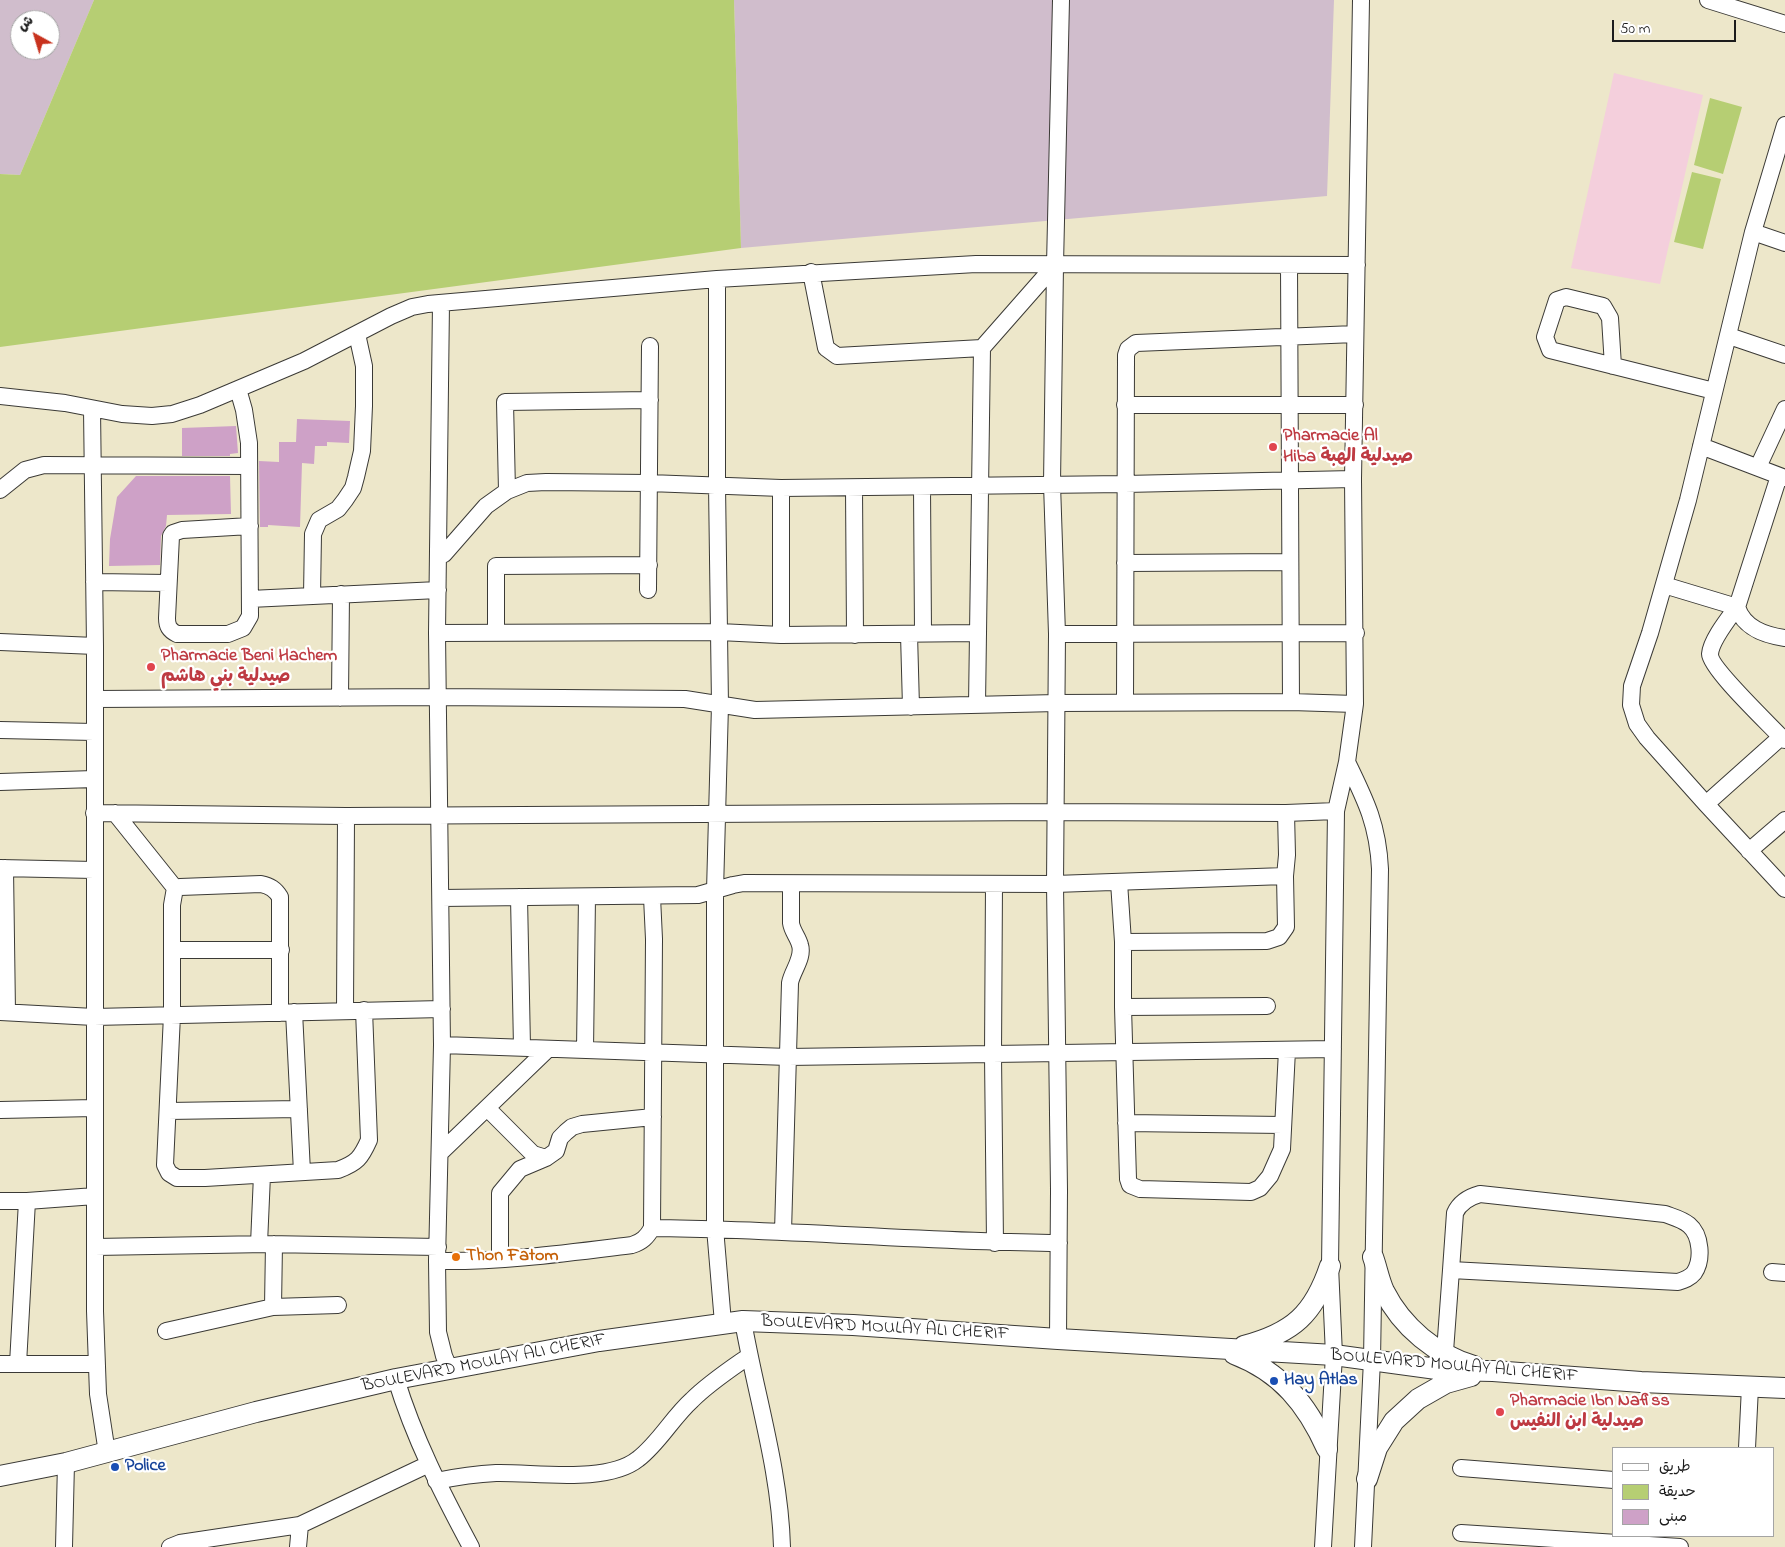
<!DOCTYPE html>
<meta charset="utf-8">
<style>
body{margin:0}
#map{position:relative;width:1785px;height:1547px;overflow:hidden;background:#ede7ca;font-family:"Indie Flower","Playpen Sans Arabic",sans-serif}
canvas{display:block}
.legend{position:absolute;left:1612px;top:1447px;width:162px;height:90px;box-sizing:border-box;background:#fff;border:1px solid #a4a4a4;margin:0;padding:6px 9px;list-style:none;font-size:15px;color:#1c1c1c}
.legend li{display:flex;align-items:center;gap:10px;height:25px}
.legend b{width:25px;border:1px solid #a4a4a4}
.north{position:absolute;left:10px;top:10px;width:50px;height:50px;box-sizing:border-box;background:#fff;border:1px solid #a4a4a4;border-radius:50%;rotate:321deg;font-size:14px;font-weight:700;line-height:20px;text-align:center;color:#1c1c1c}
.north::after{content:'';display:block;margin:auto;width:18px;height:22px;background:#c8321e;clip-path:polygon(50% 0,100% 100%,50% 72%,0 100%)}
.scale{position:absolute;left:1612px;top:20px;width:124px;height:22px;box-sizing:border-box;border:2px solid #1c1c1c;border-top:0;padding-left:6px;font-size:15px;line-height:18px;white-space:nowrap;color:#1c1c1c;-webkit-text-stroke:4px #fff;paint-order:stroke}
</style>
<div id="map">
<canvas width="1785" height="1547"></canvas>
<ul class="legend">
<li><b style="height:6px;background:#fff"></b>طريق</li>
<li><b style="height:14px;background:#b6ce73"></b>حديقة</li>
<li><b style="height:14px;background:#cea1c7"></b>مبنى</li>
</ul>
<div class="north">ش</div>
<div class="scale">50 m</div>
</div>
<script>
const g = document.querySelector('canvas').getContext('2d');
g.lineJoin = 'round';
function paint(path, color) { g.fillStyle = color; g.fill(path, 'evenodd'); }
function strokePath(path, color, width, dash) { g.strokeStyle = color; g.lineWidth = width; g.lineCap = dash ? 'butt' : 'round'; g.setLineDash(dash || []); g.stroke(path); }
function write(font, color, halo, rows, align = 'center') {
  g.font = font + ' "Indie Flower","Playpen Sans Arabic",sans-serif'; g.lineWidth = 4.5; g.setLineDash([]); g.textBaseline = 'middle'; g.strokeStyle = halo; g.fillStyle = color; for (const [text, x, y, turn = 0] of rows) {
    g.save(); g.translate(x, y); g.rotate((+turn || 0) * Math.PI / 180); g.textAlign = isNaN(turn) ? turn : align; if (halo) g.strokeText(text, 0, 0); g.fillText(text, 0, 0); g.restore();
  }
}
const built = new Path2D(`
 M1614,73L1703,95L1660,284L1571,268Z`);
const industrial = new Path2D(`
 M0,0H94L20,175L0,174ZM20,20H50V50H20Z
 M734,0H1334L1327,196L741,248Z`);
const green = new Path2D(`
 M94,0H734L741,248L0,347V174L20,175Z
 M1710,98L1742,107L1723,174L1694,165Z
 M1692,172L1721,179L1703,249L1674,242Z`);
const building = new Path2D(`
 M297,419L350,421L349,443L327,442V446H315L314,464L302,463L300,527L268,525V527H260L259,461L279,462V442H296Z
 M236,426L238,453L230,454V456H182V428Z
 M136,476H230L231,514L167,515L166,526L161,536L160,565L109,566L110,539L117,497Z`);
const minor = new Path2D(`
 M1708,0L1785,24
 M1785,125L1753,232L1688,500L1650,633L1632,686L1631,705L1637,724L1647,738L1706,804L1785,889
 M1753,232L1785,243
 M1289,265L1291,702
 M811,272L826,348L837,356L982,348L1055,265
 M717,279V485L720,705L715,891V1228L723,1323
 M441,303L437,633L442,1045L437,1261L438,1332L444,1356L450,1370
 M1729,336L1785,355
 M1613,366L1610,318L1603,306L1566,297L1557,300L1545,337L1550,350L1714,391
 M238,389L244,410L249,443L250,616L243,628L228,634H177C169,630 167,626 167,618L171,536L173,533L182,530L250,526
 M0,396L65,403L122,414L152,416L172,414L200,405L304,361L391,316L412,307L428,304L717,279L976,264L1357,265
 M1125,405H1355
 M92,409L95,646V1311L98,1394L107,1453
 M1701,446L1785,478
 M1758,467L1785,409
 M1779,476L1737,607C1744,628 1764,635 1785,638
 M922,487L923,633
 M781,488V635
 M854,488L855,635
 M0,490L25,470L44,465L249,466
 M507,491L505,402L650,400
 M438,557L444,554L486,506L507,491L527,483L546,482L649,483L781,488L1125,484L1353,479
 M1125,563L1290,562
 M94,582L168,583
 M1664,585L1737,607C1729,618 1711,640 1710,654C1710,668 1768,723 1781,737
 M648,590L650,346
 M312,596L313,534L319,520L338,509L345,500L353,488L356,477L362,451L364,406V366L357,334
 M250,599L438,590
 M437,633L719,632L781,635L978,633
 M496,633V566L649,565
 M909,634L911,707
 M1057,634L1356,633
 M0,642L95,646
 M340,698L341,594
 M95,699L439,697L685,699L755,710L1057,703L1291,702L1355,704
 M1125,702L1126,355L1128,349L1136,343L1355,334
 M977,705L982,348
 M0,730L94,732
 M1347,762C1366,801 1378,825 1380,869L1372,1360L1363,1547
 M0,782L94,779
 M1706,804L1781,737L1785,740
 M94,813L346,816L1055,812L1286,813L1336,811
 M115,813L175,888
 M1749,851L1785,820
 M0,868L94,870
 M5,868L7,1012
 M1119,882L1123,942V1007L1128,1179L1130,1185L1140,1189L1251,1192L1260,1188L1270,1176L1282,1149L1287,1050
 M994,884L993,1055L995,1243
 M519,897L522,1047
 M441,898L698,895L733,885L744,883L1055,884L1285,876L1287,855L1286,813
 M1123,942L1267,941L1279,937L1286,927L1285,876
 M172,950H281
 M1123,1007L1267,1006
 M345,1011L346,816
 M0,1012L94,1017L442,1009
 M294,1012L302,1172
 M280,1013V897C275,889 270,886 261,884L180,887L175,888L172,905V1015L165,1165L169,1173L177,1178H205L338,1170C357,1163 361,1158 369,1140L364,1010
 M442,1045L788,1057L1333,1049
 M585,1050L587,897
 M487,1108L533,1154L546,1158
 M0,1110L94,1108
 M168,1111L299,1109
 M1126,1123L1283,1125
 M440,1153L548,1049
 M0,1201H27L95,1196
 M652,1228C788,1229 923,1242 1059,1243
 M783,1232L790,983C792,971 804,958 800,945C798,937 792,931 791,923V884
 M259,1244L262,1175
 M95,1247L267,1244L438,1247
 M500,1259V1193L520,1169L546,1158L556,1151L560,1138L566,1132L572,1127L582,1124L653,1117
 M437,1261C502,1262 567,1253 632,1245C642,1242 647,1237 652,1228L654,939L652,897
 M1772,1272L1785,1273
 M273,1307L338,1305
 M743,1321C756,1396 780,1470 782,1547
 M166,1331L273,1307L274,1244
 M1058,1339L1059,1190L1055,884L1057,634L1052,484L1055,265L1061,0
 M0,1364H96
 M18,1364L27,1201
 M1444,1365L1451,1270L1678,1282C1684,1280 1690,1278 1694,1273C1703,1260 1701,1235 1689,1225C1682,1219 1673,1217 1665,1214L1480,1194C1469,1197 1460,1202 1455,1213L1451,1270
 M396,1379C414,1438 442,1493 471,1547
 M1747,1448L1750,1387
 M1461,1468L1614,1480
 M436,1481C456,1477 476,1474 496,1473C535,1472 607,1484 638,1459C659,1443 672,1418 692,1400C709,1383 729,1370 749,1356
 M1461,1533L1680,1547
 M64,1547L66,1463
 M170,1547L180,1543L300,1525L429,1464
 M298,1547L300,1525
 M1323,1547L1334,1355L1330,1266L1336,811L1347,762L1355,704L1353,479L1361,0`);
const major = new Path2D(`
 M1373,1257C1377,1268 1379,1280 1384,1291C1402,1327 1436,1355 1474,1366
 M1244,1346C1293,1333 1314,1314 1330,1266
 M1234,1354C1281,1372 1307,1404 1327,1449
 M0,1476L66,1463L256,1412L396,1379L599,1341L743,1321L853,1325L1058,1339L1334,1355L1444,1370L1493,1371L1641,1382L1785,1388
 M1367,1479L1377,1448L1394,1421L1418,1399L1446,1383L1471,1376`);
const markers = [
 [1273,447,5,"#e0444e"],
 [151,667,5,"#e0444e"],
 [456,1257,5,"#e8710a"],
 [1274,1381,5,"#1a4fb4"],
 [1500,1412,5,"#e0444e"],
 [115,1467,5,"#1a4fb4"]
];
const healthNames = [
 ["Pharmacie Al",1283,437],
 ["Hiba صيدلية الهبة",1283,458],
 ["Pharmacie Beni Hachem",161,657],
 ["صيدلية بني هاشم",161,678],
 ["Pharmacie Ibn Nafiss",1510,1402],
 ["صيدلية ابن النفيس",1510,1423]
];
const foodNames = [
 ["Thon Fatom",466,1257]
];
const streetNames = [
 ["BOULEVARD MOULAY ALI CHERIF",885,1329,3],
 ["BOULEVARD MOULAY ALI CHERIF",484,1364,-11],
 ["BOULEVARD MOULAY ALI CHERIF",1454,1367,5]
];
const transitNames = [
 ["Hay Atlas",1284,1381],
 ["Police",125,1467]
];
paint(built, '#f4cfdc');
paint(industrial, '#d0bdcc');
paint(green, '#b6ce73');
paint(building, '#cea1c7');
strokePath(minor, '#3b3a36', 18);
strokePath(major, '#3b3a36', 22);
strokePath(minor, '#fff', 16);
strokePath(major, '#fff', 20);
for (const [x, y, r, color] of markers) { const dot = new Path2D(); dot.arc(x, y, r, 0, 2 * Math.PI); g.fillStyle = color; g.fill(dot); strokePath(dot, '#fff', 2); }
write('bold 18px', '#be3a42', '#fff', healthNames, 'left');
write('bold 18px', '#c56008', '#fff', foodNames, 'left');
write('18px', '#1c1c1c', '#fff', streetNames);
write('bold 18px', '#164399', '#fff', transitNames, 'left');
</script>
